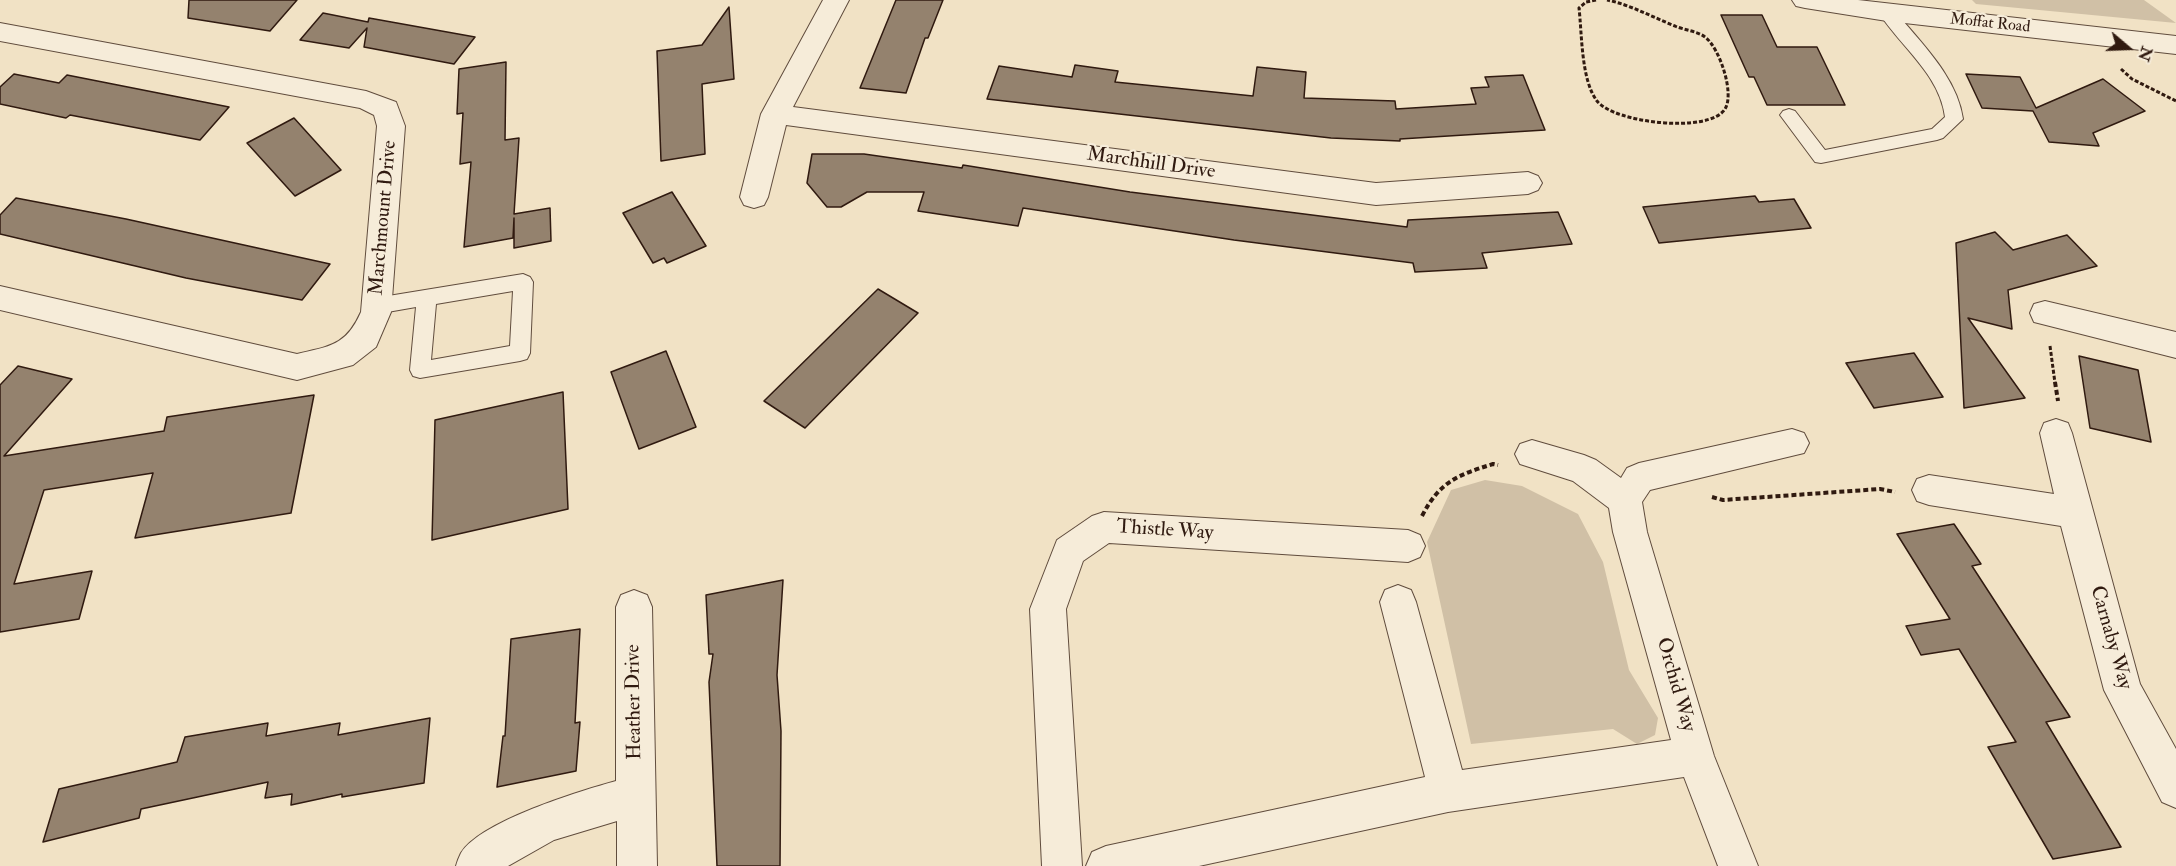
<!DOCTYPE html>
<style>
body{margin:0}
#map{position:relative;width:2176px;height:866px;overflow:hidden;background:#f1e2c5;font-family:"IM FELL Double Pica",serif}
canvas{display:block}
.north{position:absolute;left:2098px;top:18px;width:60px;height:60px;-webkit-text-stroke:4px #f6ecd9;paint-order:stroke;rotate:109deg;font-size:16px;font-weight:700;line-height:24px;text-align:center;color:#301a10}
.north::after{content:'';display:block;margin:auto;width:21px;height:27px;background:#301a10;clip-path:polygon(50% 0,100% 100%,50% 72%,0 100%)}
</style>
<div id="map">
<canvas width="2176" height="866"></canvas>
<div class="north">N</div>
</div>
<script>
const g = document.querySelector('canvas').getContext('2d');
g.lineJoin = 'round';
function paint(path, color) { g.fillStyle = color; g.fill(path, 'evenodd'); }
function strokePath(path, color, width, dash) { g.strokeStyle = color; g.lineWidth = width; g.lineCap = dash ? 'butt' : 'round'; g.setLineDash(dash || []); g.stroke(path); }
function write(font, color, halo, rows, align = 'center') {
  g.font = font + ' "IM FELL Double Pica",serif'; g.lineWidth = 4.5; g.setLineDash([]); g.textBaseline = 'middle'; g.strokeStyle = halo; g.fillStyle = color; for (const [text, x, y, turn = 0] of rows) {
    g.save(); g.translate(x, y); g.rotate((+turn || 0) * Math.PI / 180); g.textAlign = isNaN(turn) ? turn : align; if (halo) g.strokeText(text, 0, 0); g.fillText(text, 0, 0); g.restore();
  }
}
const green = new Path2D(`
 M1972,0H2144L2176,23L1976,4Z
 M1485,480L1522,486L1578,514L1603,562L1629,670L1658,718L1655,735L1637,744L1613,729L1471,744L1427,542L1451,490Z`);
const building = new Path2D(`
 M189,0H297L270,31L188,18Z
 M896,0H943L928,38H925L906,93L860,88Z
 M729,7L734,79L702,84L705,154L661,161L657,51L702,45Z
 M323,13L368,22L369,18L475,37L454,64L364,47L367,28L349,48L300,40Z
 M1721,15H1762L1777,47H1817L1845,105H1767L1754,77H1749Z
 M506,62L505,140L519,138L514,214L550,208L551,241L514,248V218L513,238L464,247L471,162L460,164L463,113L457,114L459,69Z
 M1075,65L1118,71L1115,82L1253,96L1257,67L1306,72L1304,98L1395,101L1396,109L1476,104L1471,88L1489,87L1485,77L1523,75L1545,130L1400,139V141L1331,138L987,99L999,66L1072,77Z
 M14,74L59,83L67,75L229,107L200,140L70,115L66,118L0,104V87Z
 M1966,74L2020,77L2036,108L2103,79L2145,111L2093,133L2099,146L2049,142L2033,111L1982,108Z
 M294,118L341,170L295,196L247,143Z
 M812,154H864L962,168L963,165L1130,192L1407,227L1408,220L1558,212L1572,244L1482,253L1487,268L1415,272L1413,263L1234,240L1023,208L1018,226L918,211L924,192H867L841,207H827L807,183Z
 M672,192L706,246L667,263L664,258L653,263L623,213Z
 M1755,196L1759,202L1794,199L1811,228L1659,243L1643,207Z
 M16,198L126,219L330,264L302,300L186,278L0,234V215Z
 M1995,232L2013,250L2067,235L2097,266L2008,290L2012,329L1968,318L2025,398L1964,408L1956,243Z
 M878,289L918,313L805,428L764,401Z
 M666,351L696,427L639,449L611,372Z
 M1914,353L1943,397L1874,408L1846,363Z
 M2079,356L2138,370L2151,442L2090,428Z
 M18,366L72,379L4,456L164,431L167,417L314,395L291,513L135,538L153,473L44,490L14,584L92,571L79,619L0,632V385Z
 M563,392L568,509L432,540L435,420Z
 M1954,524L1981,564L1972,566L2070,717L2046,722L2121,847L2053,859L1988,747L2016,742L1959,649L1921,655L1906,626L1950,619L1897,534Z
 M783,580L777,675L781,731L780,866H717L709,682L713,654H709L706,595Z
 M580,629L575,723L580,722L576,771L497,787L503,736H505L511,639Z
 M430,718L424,783L342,797V794L291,805L292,794L265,798L268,782L141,809L139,818L43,842L59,789L177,762L185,737L268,723L266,736L340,723L338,735Z`);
const pathFar1 = new Path2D(`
 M1596,0L1586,2L1579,8C1582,34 1581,80 1597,101C1614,123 1709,134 1725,109C1735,93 1719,47 1705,37C1697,31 1684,30 1675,26C1652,17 1631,5 1607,0
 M2121,69L2132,79L2176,101
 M2050,346L2055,383`);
const path = new Path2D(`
 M2055,382L2058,401
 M1712,497L1723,500L1880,489L1895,492
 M1422,516C1440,481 1458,475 1493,464L1498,465`);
const service = new Path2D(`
 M1887,8L1893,9C1919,41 1957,76 1963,119L1943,138L1937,140L1821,163L1815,162L1783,119L1780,115L1783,111L1789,109L1795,111L1825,150L1932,129L1945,117C1940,75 1901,47 1879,13L1881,9Z
 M523,274L530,277L533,282L530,353L527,359L520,361L420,378L413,376L410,370L416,307L376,314L369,311L366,306L369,301L376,298ZM513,291L510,346L431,360L436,304Z`);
const minor = new Path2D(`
 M823,0H849L793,107L1376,183L1528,172L1538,176L1542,183L1538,190L1528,194L1376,205L786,125L768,197L764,205L754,208L744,205L740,197L761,114Z
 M0,23L366,91L396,102L405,126L391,312L376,347L353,365L297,380L0,310V286L297,354C330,346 346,346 361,312L377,126L374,115L360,108L0,41Z
 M2045,301L2176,332V358L2034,322L2030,313L2034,304Z
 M2056,419L2068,423L2072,433L2140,684L2176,749V808L2162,802L2104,690L2061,526L1929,505L1917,501L1912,490L1917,479L1929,475L2054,494L2040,433L2044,423Z
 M1792,429L1804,433L1809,443L1804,453L1650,490L1642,502L1647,532L1714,756L1758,866H1718L1684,777L1448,812L1199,866H1086L1092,852L1106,846L1425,777L1380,602L1385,590L1398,585L1411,590L1416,602L1462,770L1671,740L1613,532L1609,508L1573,481L1520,464L1515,454L1520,444L1532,440L1584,455L1596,460L1621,478L1627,468L1639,463Z
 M1104,512L1408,530L1420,535L1425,546L1420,557L1408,562L1109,543L1083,561L1066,609L1082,866H1042L1030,609L1057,540L1092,516Z
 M634,590L647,595L652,607L657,866H617V821L554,840L508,866H456C457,862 459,857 461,853C481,821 580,791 616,781V607L621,595Z`);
const tertiary = new Path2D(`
 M1792,0H1858L2176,36V54L1887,21L1805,8L1796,6Z`);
const farStreetnames = [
 ["Moffat Road",1990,24,6]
];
const streetNames = [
 ["Marchhill Drive",1151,164,8],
 ["Marchmount Drive",384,218,-85],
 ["Thistle Way",1165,531,4],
 ["Carnaby Way",2110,638,74],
 ["Orchid Way",1675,685,74],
 ["Heather Drive",635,702,-91]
];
paint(green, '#d0c0a6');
paint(building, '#94826e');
strokePath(building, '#301a10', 1.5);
strokePath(service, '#604c3d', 2);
strokePath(minor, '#604c3d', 2);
strokePath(tertiary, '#604c3d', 2);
strokePath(pathFar1, '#301a10', 3, [4, 2]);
strokePath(path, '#301a10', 4, [5, 3]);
paint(service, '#f6ecd9');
paint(minor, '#f6ecd9');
paint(tertiary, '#f6ecd9');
write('16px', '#301a10', '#f6ecd9', farStreetnames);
write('20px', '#301a10', '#f6ecd9', streetNames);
</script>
